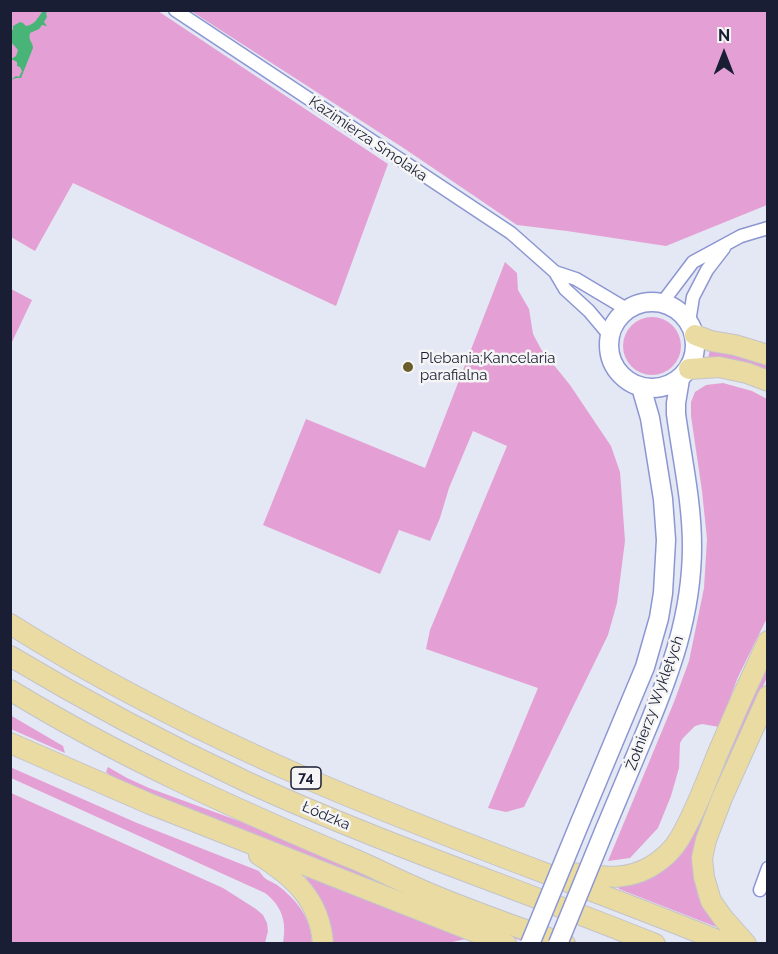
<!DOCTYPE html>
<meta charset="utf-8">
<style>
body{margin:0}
#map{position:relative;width:778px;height:954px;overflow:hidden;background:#e4e7f4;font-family:Raleway,sans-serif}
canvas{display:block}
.frame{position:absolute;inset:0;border:12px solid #1a1e35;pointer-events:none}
.north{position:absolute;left:694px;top:24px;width:60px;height:60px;-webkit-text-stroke:4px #f5f5f5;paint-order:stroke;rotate:0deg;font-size:16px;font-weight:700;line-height:24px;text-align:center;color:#1a1e35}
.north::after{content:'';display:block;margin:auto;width:21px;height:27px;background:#1a1e35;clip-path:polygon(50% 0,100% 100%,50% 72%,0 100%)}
</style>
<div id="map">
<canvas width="778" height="954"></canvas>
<div class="frame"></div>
<div class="north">N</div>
</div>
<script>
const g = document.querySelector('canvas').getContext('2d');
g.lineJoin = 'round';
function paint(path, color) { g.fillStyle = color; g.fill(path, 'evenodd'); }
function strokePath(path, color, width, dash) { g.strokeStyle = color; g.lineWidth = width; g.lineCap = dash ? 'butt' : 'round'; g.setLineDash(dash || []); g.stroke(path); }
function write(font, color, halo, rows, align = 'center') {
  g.font = font + ' Raleway,sans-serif'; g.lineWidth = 5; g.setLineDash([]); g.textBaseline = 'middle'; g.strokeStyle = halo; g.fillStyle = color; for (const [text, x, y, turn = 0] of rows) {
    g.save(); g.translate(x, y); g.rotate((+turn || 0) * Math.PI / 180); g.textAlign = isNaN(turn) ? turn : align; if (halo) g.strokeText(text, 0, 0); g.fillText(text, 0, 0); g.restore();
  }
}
const green = new Path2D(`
 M11,11H158L388,164L336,306L73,183L35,251L11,237Z
 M191,11H767V205L666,246L567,231L517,225L405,149Z
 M505,262L517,273L518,290L529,309L533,334L541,349L570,385L611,446L620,472L625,541L617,603L608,635L524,807L506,812L488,808L538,688L426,649L430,630L507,446L473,431L449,488L440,518L430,541L399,530L380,574L263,525L306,419L425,468Z
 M11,289L32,300L11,344Z
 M623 346a29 29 0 1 1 58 0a29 29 0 1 1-58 0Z
 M710,349L745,357L767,364V371L708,359Z
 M723,383L752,391L767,399V618L738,677L719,727L702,724L695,726L683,738L680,743L679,768L671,796L658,828L630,858L608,861L674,702L689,661L704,588L707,539L702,491L691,416V402L695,392L706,385Z
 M767,661V677L701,830L694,868V877L698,896L703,907L719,928L619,889L618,886L619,885L659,872Z
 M10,715L63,746L65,753L11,729Z
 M10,767L137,823L259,871C268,884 271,879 281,888C299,903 311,919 312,943H283C287,922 282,906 265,893L11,778Z
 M108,767L127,778L149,788L239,821L380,881L515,931L527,943L222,826L115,779L106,772Z
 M11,793L223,888L256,909L263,915L267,923L268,931L265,943H11Z
 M307,875L466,938V939L443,944L332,943C331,918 321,898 306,878Z`);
const water = new Path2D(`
 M43,11H48L46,13L47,17L44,22L47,26L42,25L39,29L30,33C28,41 33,42 33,48L21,78H16L11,80L16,76L19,77L22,71L20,67L17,66V62L11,59L16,56L18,50L11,42V30H13V26L20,22L23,23L26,26C35,25 38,17 43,11Z`);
const street = new Path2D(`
 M175,10L511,233L555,272L565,289L589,311L610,336
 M555,272L576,279L628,310
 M662,303L693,262L741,236L768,228
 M689,322L693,297L707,270L724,248
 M760,890L768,868`);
const secondary = new Path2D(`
 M609 345a43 43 0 1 1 86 0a43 43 0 1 1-86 0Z
 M581,820L645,667L659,618L663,593L666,540L663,499L650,418L641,387
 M605,829C618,798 631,767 644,736C670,674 692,615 692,546C692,502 682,458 676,414V403L680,379`);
const primary = new Path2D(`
 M695,335L711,341L735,345L768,355
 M689,369L719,367L747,373L768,381
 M10,624C105,684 205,734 308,779C446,839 588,887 727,944
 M10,656C87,702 166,744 247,782C380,843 519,889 655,944
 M10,690C118,756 233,808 349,857C372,866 393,878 415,887C464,909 515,926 565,944
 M10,743L150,804L506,944
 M259,855C294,877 320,900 323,944
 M570,873C600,875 621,883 650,867C662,860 673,850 680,838C695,812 706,783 717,755C733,717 750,679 768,641
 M746,944L723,918L711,901L704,877L702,858L706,840L722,798L768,696`);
const secondaryBridge = new Path2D(`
 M530,944L581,820
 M558,944L605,829`);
const markers = [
 [408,367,6,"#6b5e2b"]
];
const shields = [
 [306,778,30]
];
const shieldNames = [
 ["74",306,778]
];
const streetNames = [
 ["Kazimierza Smolaka",368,139,34],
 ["Żołnierzy Wyklętych",655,703,-70],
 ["Łódzka",326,816,23]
];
const poiNames = [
 ["Plebania;Kancelaria",420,358],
 ["parafialna",420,375]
];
paint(green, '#e4a0d4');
paint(water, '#49b478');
strokePath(street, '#8c97d2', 15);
strokePath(secondary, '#8c97d2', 21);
strokePath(primary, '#c3c4ca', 22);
strokePath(street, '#fff', 12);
strokePath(secondary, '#fff', 18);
strokePath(primary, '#e9dba1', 20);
strokePath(secondaryBridge, '#8c97d2', 21, []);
strokePath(secondaryBridge, '#fff', 18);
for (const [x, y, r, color] of markers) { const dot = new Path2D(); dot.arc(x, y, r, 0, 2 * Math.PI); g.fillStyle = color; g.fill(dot); strokePath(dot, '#f5f5f5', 2); }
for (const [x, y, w] of shields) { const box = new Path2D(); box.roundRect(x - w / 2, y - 11, w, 22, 4.5); g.fillStyle = '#f5f5f5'; g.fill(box); strokePath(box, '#1a1e35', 1.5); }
write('bold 14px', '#1a1e35', null, shieldNames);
write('15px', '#1a1e35', '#f5f5f5', streetNames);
write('15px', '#1a1e35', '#f5f5f5', poiNames, 'left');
</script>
